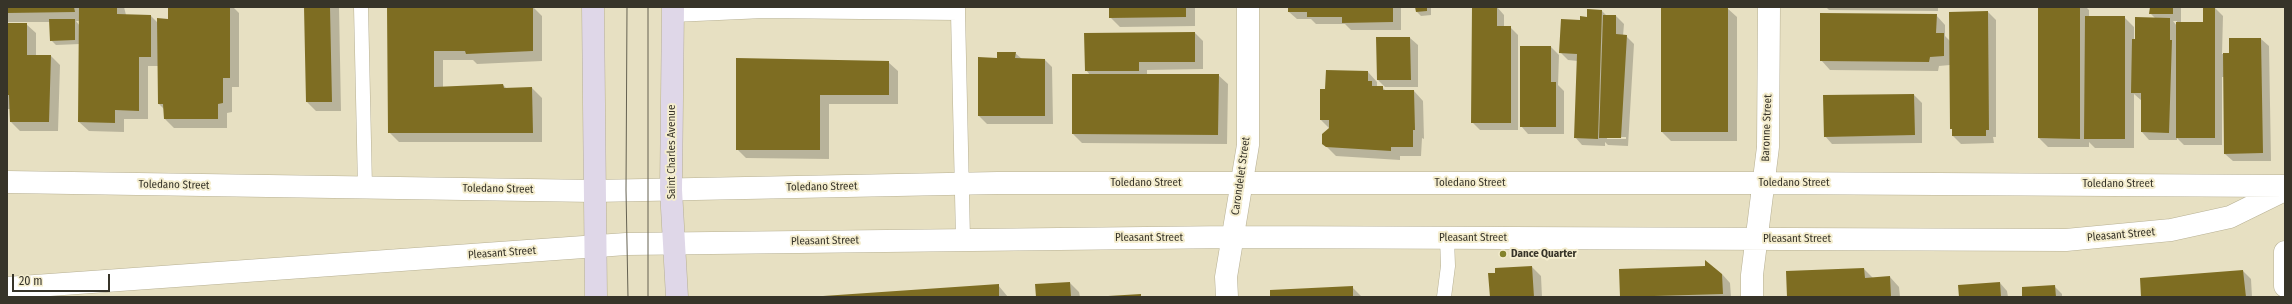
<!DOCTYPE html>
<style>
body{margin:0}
#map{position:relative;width:2292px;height:304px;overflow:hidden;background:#e7e0c2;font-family:"Fira Sans Condensed",sans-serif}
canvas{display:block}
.frame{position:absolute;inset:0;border:8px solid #373429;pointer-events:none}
.scale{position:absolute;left:12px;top:274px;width:98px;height:18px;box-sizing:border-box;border:2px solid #373429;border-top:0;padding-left:5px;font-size:12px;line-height:14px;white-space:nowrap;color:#373429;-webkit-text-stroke:3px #f4edce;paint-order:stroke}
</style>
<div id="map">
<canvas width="2292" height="304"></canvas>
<div class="frame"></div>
<div class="scale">20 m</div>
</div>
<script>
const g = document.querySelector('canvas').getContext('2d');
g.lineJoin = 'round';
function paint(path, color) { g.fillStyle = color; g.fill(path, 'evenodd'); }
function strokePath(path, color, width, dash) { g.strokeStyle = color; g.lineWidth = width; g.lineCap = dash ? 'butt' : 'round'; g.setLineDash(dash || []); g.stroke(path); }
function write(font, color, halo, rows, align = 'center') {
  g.font = font + ' "Fira Sans Condensed",sans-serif'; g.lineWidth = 4; g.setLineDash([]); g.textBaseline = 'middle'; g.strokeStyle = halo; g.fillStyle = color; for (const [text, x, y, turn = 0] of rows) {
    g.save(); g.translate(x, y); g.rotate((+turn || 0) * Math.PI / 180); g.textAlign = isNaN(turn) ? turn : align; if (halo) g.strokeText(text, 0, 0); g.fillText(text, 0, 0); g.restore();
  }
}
const shadow = new Path2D(`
 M7,7H124L126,15L151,16L158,23L169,20V7H233L239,13V87H232V112L227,113V128H174L165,119V110L159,104L158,66H148V119H124V132L89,131L79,122L80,44L56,45L51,40L50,22H7ZM76,21H80V26Z
 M305,7H339L341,111H316L307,102Z
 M388,7H533L542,16V61L477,64L473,60H443V88L503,85L507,89L532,88L542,98V142H399L389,132Z
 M1110,7H1195V26L1120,27L1110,17Z
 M1289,7H1401V30H1351L1345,24H1316L1311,19H1297L1289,12Z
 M1416,7H1431V15L1421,16L1417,12Z
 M1473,7H1497L1504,15V27H1510L1518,35V130H1480L1472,122Z
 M1826,7H1938V11L1829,10Z
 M2039,7H2086L2089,10V17H2124L2134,27V40H2136L2155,18L2150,13L2151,7H2181V23H2204L2215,8L2223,16L2222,54H2230L2261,39L2269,46L2271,161H2233L2225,154L2224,77H2222V145H2184L2177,138V140H2149L2142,132V101L2134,94V148H2095L2089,142V147H2048L2039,138ZM2173,21H2177V26Z
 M1727,8L1737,17V141H1671L1662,132Z
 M1602,11L1607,16H1616L1624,24L1623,36H1626L1634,44L1628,146L1608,145L1605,142V146L1582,145L1575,137L1578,61L1568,60L1560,52L1581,21ZM1607,137H1626V139H1607Z
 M1988,12L1996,20V137H1993L1994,143L1961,144L1953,136L1950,65L1939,66L1938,71L1830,70L1821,60L1936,15L1945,25V36L1950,41Z
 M7,24H26L36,33V56H51L60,65L58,131H20L11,122L10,109H7Z
 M1195,33L1203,41V69L1147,70V75H1218L1228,84L1227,144L1082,143L1073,134L1090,75L1086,70L1085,34Z
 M1377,38H1410L1418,45V87H1385L1378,80Z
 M1521,47H1551L1559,55L1558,85L1564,91V134H1528L1521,126Z
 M1015,53L1022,59L1045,60L1052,67L1053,124H987L979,116L998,59Z
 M737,59L888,62L898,71V104H829V159L746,158L737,149Z
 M1368,72L1377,82V87H1382L1386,91H1414L1423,101L1424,139L1422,138L1421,156H1400V160L1336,156L1323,143L1330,129L1321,120V90H1326Z
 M1914,95L1922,103V143L1832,144L1825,136L1824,96Z
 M1532,267L1541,276L1542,297H1491Z
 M1864,269L1873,278L1890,277L1899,287L1900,297H1788Z
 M1620,270L1722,274L1730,283L1731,297H1621Z
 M2243,271L2251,279L2252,297H2142Z
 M1070,283L1079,292L1080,297H1037L1036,285Z
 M2000,283L2007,291L2008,297H1960Z
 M998,285L1008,297H821Z
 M2054,286L2062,294V297H2023Z
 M1352,287L1362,297H1271Z`);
const building = new Path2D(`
 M7,7H74L75,12L7,13Z
 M79,7H117V14L151,15V57H139V111L115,110V123L78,122Z
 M168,7H230V78H223V103L218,104V119H164L163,104H158L157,18L168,19Z
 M304,7H330L332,102H306Z
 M387,7H533V51L466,54L465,51H434V87L503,84L504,88L532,87L533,133H388Z
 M1109,7H1186V17L1109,18Z
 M1288,7H1393V22L1342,23V17H1307V12H1288Z
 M1415,7H1427V11L1416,12Z
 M1472,7H1497V26H1511V123H1471Z
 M1661,7H1728V132H1661Z
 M2038,7H2080V139L2038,138Z
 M2150,7H2173V14H2149Z
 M2203,7H2215V138H2176V22H2203Z
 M1587,9L1602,10L1598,139L1574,138L1577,54L1559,53L1561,19L1580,20V16L1587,17Z
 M1988,11L1989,130H1986V136H1952V129H1950L1949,12Z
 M1820,13L1937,14L1936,33H1944V56L1930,57L1929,62L1820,61Z
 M1603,15H1616V34L1627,35L1621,138H1599Z
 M2085,16H2125V139H2084Z
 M2135,17L2170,18V40H2172L2169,133L2141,132V93H2131L2132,39H2135Z
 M49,19H75V40L50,41Z
 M7,23H27V55H51L49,122H10L9,95H7Z
 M1195,32V62H1139V71H1085L1084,33Z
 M1376,37H1410L1411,80H1377Z
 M2229,38H2261L2263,153L2224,154L2223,53H2229Z
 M1520,46H1551V82H1556V127H1520Z
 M997,52H1016L1015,58L1045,59V116H978V57L997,58Z
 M736,58L889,61V95H820V150H736Z
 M1326,70L1368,71V81H1372V86H1383V90H1414L1415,130H1413V147H1391V151L1326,147L1322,144V134L1329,128V120H1320V89H1325Z
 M1072,74H1219L1218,135L1072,134Z
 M1914,94L1915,135L1824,137L1823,95Z
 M1705,260L1722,274L1723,294L1620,297L1619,269L1705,266Z
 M1532,266L1534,297H1490L1488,273H1495V268Z
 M1864,268L1865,278L1890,276L1891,297H1787L1786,271Z
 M2243,270L2246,297H2141L2140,278Z
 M1070,282L1071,297H1036L1035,284Z
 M2000,282L2001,297H1959L1958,285Z
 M999,284V297H823V296Z
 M2055,285L2056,297H2022V287Z
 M1353,286V297H1270V290Z
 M1141,294V297H1108V296Z`);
const service = new Path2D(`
 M361,7L365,187
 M958,13L963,239
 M673,15L764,11L958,13V7
 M1444,297L1448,266L1447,238`);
const minor = new Path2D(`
 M7,182L594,191L998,183H1763L2285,186
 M2285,252V286
 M7,288L626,244L1232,237L2066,240L2171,230L2230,217L2285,190
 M1227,297L1226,277L1248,145V7
 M1752,297V275L1768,147L1769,7`);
const secondary = new Path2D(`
 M593,7L596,297
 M673,7L671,190L677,297`);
const tram = new Path2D(`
 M627,7L626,190L628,297
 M648,7V297`);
const markers = [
 [1503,254,4,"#83822a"]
];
const streetNames = [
 ["Baronne Street",1767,128,-88],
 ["Saint Charles Avenue",672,152,-90],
 ["Carondelet Street",1241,176,-82],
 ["Toledano Street",1146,183],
 ["Toledano Street",1470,183],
 ["Toledano Street",1794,183],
 ["Toledano Street",2118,184],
 ["Toledano Street",174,185,1],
 ["Toledano Street",822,187,-1],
 ["Toledano Street",498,189,1],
 ["Pleasant Street",2121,235,-5],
 ["Pleasant Street",1149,238],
 ["Pleasant Street",1473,238],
 ["Pleasant Street",1797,239],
 ["Pleasant Street",825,241,-1],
 ["Pleasant Street",502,253,-4]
];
const poiNames = [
 ["Dance Quarter",1511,254]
];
paint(shadow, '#0003');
paint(building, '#7e6d22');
strokePath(service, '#b7b093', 15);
strokePath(minor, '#b7b093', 23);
strokePath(secondary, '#b7b093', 23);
strokePath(service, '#fff', 14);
strokePath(minor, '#fff', 22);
strokePath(secondary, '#dfd7e8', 22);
strokePath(tram, '#656151', 1);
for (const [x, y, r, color] of markers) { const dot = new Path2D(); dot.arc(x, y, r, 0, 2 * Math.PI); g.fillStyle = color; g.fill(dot); strokePath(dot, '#f4edce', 1.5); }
write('11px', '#373429', '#f4edce', streetNames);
write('bold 11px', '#373429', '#f4edce', poiNames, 'left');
</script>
